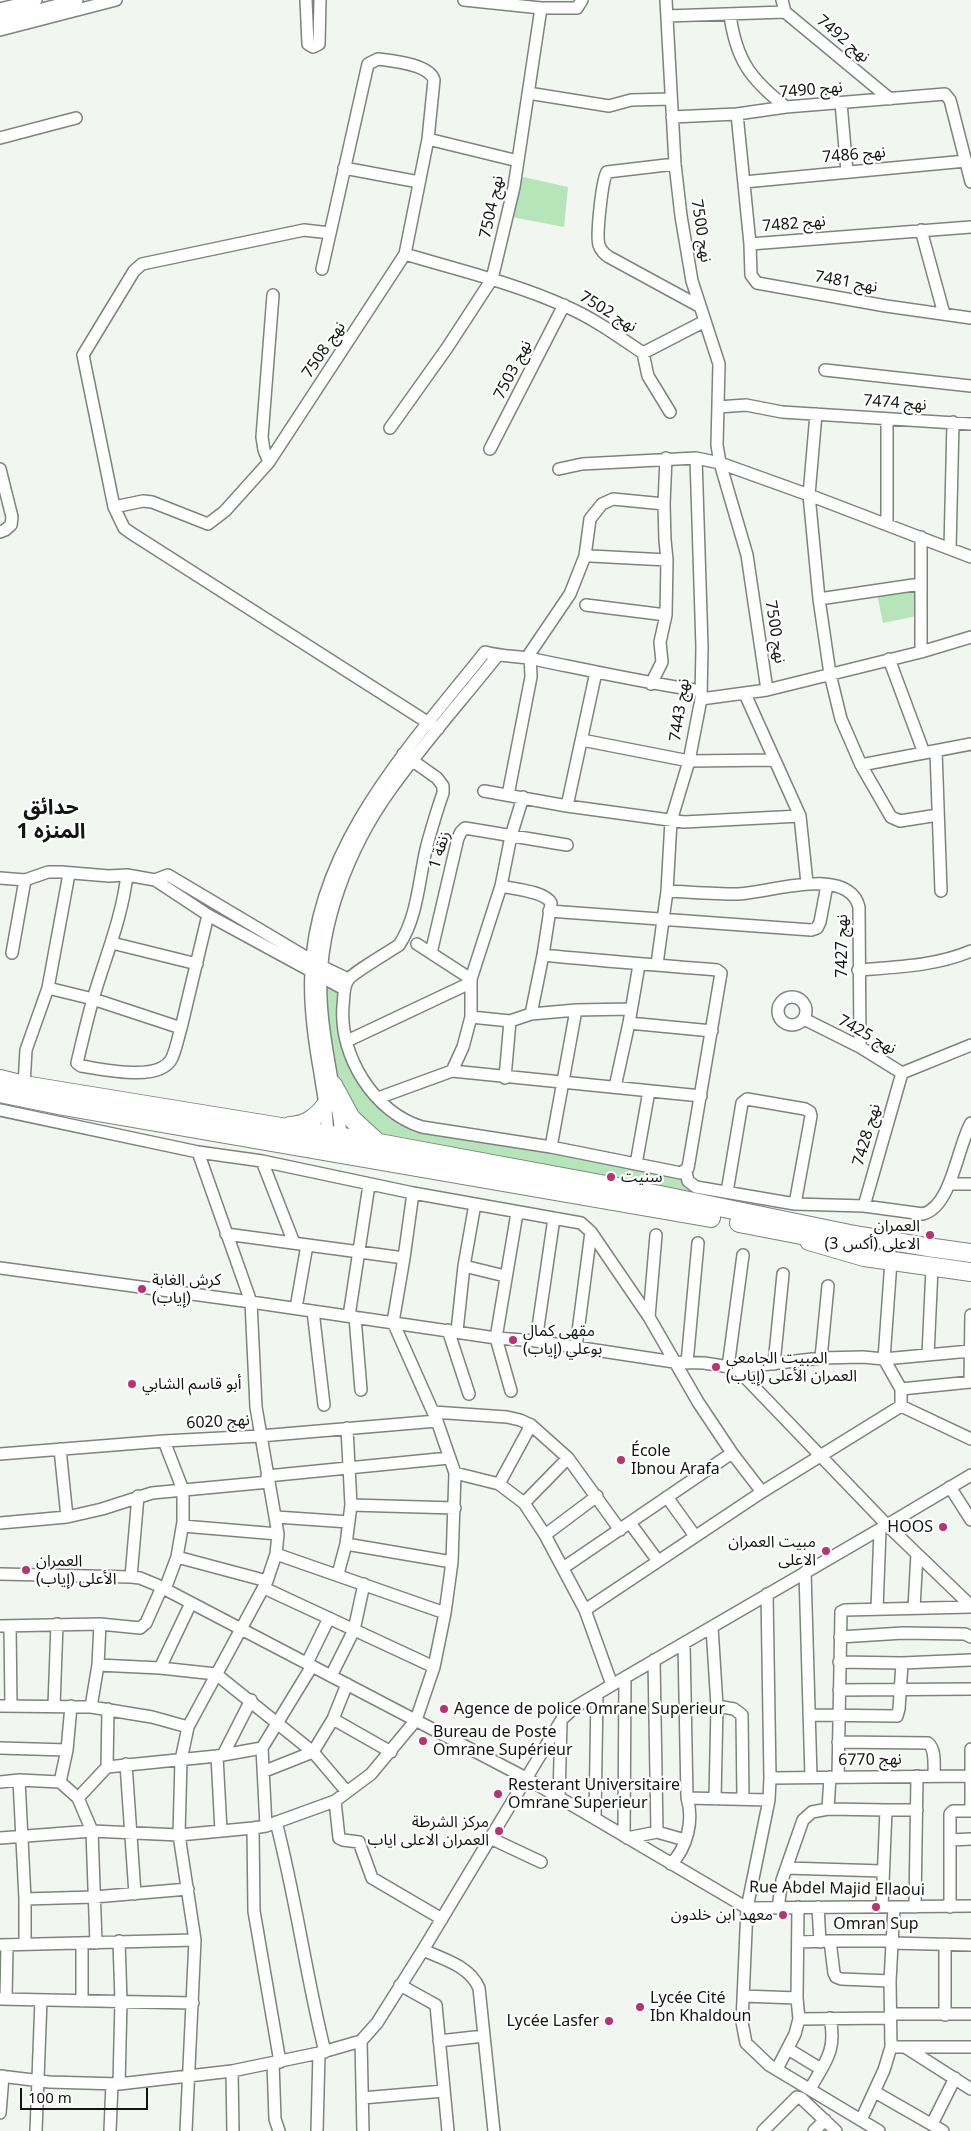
<!DOCTYPE html>
<meta charset="utf-8">
<style>
body{margin:0}
#map{position:relative;width:971px;height:2131px;overflow:hidden;background:#f1f6f1;font-family:"Noto Sans",sans-serif}
canvas{display:block}
.scale{position:absolute;left:20px;top:2088px;width:128px;height:22px;box-sizing:border-box;border:2px solid #131513;border-top:0;padding-left:6px;font-size:15px;line-height:18px;white-space:nowrap;color:#131513;-webkit-text-stroke:4px #fff;paint-order:stroke}
</style>
<div id="map">
<canvas width="971" height="2131"></canvas>
<div class="scale">100 m</div>
</div>
<script>
const g = document.querySelector('canvas').getContext('2d');
g.lineJoin = 'round';
function paint(path, color) { g.fillStyle = color; g.fill(path, 'evenodd'); }
function strokePath(path, color, width, dash) { g.strokeStyle = color; g.lineWidth = width; g.lineCap = dash ? 'butt' : 'round'; g.setLineDash(dash || []); g.stroke(path); }
function write(font, color, halo, rows, align = 'center') {
  g.font = font + ' "Noto Sans","Noto Sans Arabic",sans-serif'; g.lineWidth = 4.5; g.setLineDash([]); g.textBaseline = 'middle'; g.strokeStyle = halo; g.fillStyle = color; for (const [text, x, y, turn = 0] of rows) {
    g.save(); g.translate(x, y); g.rotate((+turn || 0) * Math.PI / 180); g.textAlign = isNaN(turn) ? turn : align; if (halo) g.strokeText(text, 0, 0); g.fillText(text, 0, 0); g.restore();
  }
}
const green = new Path2D(`
 M519,176L568,187L564,227L512,217Z
 M917,588V616L883,623L877,594Z
 M322,981L339,990L356,1074L410,1126L693,1179L690,1193L380,1139L363,1126L336,1084Z`);
const minor = new Path2D(`
 M306,0L308,44L313,47L319,44L320,0
 M464,0L541,8
 M666,0L675,164L681,216L692,281L719,364L717,445L720,463L747,555L767,690
 M782,0L785,12L890,99
 M0,9L36,0
 M730,15C736,60 751,80 786,107
 M667,16L785,12
 M0,20L77,0
 M0,30L116,0
 M528,93L609,106L631,100L671,99
 M841,103L847,172
 M737,114L750,244L971,227
 M672,117L737,114L786,107L945,94L950,100L971,182
 M0,138L76,118
 M428,139L518,161
 M675,164L607,172C602,180 596,236 599,245C601,251 604,254 609,257L699,306
 M344,168L419,182
 M744,182L966,161
 M921,230L944,314
 M330,233L304,230L142,264L134,271L83,355L114,507L124,528L131,533L438,729
 M750,244L751,275L757,283L886,306L971,318
 M405,254C458,270 514,283 565,306C593,318 618,336 643,353L648,376L670,412
 M643,353L705,321
 M825,370L971,386
 M718,407L746,405L782,412L971,424
 M816,414L809,495L819,599L830,674L841,719L861,765L891,817L900,821L938,815
 M390,428L447,348L492,279L514,187L541,8H577L582,0
 M490,449L564,305
 M269,462L264,450L262,437L273,295
 M0,469L12,517L11,525L5,530L0,532
 M559,469L582,464L696,458L720,463L809,495L971,557
 M114,507L143,501L152,502L208,524L225,511L269,462L405,254L428,139L434,80C429,64 393,61 378,59L368,64L322,269
 M887,524V419
 M950,549L953,422
 M591,556L667,560
 M819,599L920,584
 M586,605L666,615
 M921,652V537
 M889,659L924,753
 M651,684L662,662L660,642L666,615L667,560L665,540L664,504L666,458
 M745,694L800,816L807,883
 M701,699L767,690L921,652L971,637
 M582,740L689,761L774,760
 M936,751L941,891
 M403,754L437,778L443,786V793C437,810 432,827 427,845C419,877 418,917 399,945C389,952 352,973 348,980C343,987 344,998 343,1006C339,1056 374,1112 422,1127L551,1147L681,1173L688,1168L721,973L717,970C659,965 601,961 543,955
 M861,765L971,744
 M484,791L567,806L684,822L800,816
 M508,795L531,677L530,653L570,594L585,556L590,519L602,504L613,499L664,504
 M567,806L596,672
 M127,875C122,918 105,958 93,999C87,1020 82,1042 77,1063L81,1066C102,1069 160,1083 172,1058C176,1049 178,1038 181,1028
 M0,878L25,880L48,872H61L109,876L127,875L155,880L168,875L321,966L348,979
 M155,880L208,915L344,989
 M501,886C513,889 545,891 551,903L543,955L531,1014
 M667,891C690,892 713,894 736,894C766,894 848,864 859,907L860,1047
 M549,911L811,930L817,928L820,922L827,885
 M112,943L197,964
 M417,944L471,979
 M12,953L25,880
 M431,953L458,838L461,832L465,828L567,845
 M657,964L667,891L671,821L689,761L701,699L702,647L696,458
 M858,970C896,967 936,966 971,951
 M48,988L93,999L181,1028L208,915
 M778 1011a14 14 0 1 1 28 0a14 14 0 1 1-28 0Z
 M471,1017L510,1021L531,1014L576,1010L631,1009
 M804,1019L860,1047L902,1073L971,1045
 M629,1023L712,1031
 M347,1041L470,983
 M452,1071L463,1047L471,1017V979L501,886L511,836L523,797
 M505,1078L510,1021
 M24,1085L26,1050L48,988L69,874
 M615,1087L629,1023L639,965
 M378,1098L452,1071L701,1096
 M0,1110L198,1152L262,1161L413,1193L581,1223L591,1232L649,1317L698,1402L732,1453L762,1492
 M327,1141C329,1119 323,1095 320,1073C314,1040 309,1006 311,972C316,845 411,745 485,652C503,657 521,656 538,660C592,671 646,683 701,691
 M340,1141C342,1125 337,1108 334,1092C329,1061 322,1030 321,998C318,926 349,847 391,789C424,743 462,700 498,655
 M551,1147L576,1010
 M262,1161L294,1243
 M636,1164L649,1091
 M686,1172L688,1181L696,1187L795,1204L864,1206L923,1214C952,1206 957,1147 971,1123
 M950,1184H971
 M727,1192L742,1103L747,1099L805,1109L810,1112L811,1116L795,1204
 M864,1206L902,1073
 M226,1234L404,1258L413,1193
 M891,1261L884,1359L970,1351
 M464,1266L505,1276
 M0,1268L251,1302L496,1338L536,1341L674,1362L704,1363L736,1368L821,1358L863,1357L884,1359L901,1389
 M296,1308L307,1245
 M313,1311L324,1405
 M349,1316L369,1185
 M355,1317L361,1390
 M649,1317L656,1235
 M448,1330L469,1394
 M457,1331L464,1266L475,1204
 M536,1341L554,1218
 M576,1347L591,1232
 M928,1355L932,1268
 M821,1358L828,1286
 M687,1363L698,1243
 M774,1364L783,1274
 M728,1367L743,1255
 M736,1368L887,1525L971,1606
 M970,1382L971,1315
 M511,1391L496,1338L517,1213
 M901,1406L971,1439
 M433,1412L507,1417L520,1420L531,1425L568,1458L620,1530
 M164,1441L183,1490V1522L177,1557
 M60,1449L67,1517
 M0,1454L164,1441L260,1436L437,1421
 M455,1473L499,1484L524,1503L545,1535L585,1610L612,1685
 M267,1476L449,1458
 M499,1484L531,1425
 M950,1487L971,1520
 M667,1497L695,1536
 M524,1503L568,1458
 M351,1505L455,1508
 M276,1517L349,1522
 M0,1523L67,1517L102,1509L152,1493L269,1482
 M630,1523L658,1561
 M183,1526L278,1534
 M545,1535L597,1496
 M346,1544L452,1562
 M276,1554L445,1613
 M563,1568L732,1453
 M805,1572L811,1777
 M0,1574L131,1577L140,1578L157,1585L526,1778L747,1908L971,1906
 M338,1574L346,1544L351,1505L347,1428
 M131,1577L138,1496
 M264,1588L434,1667
 M165,1589L177,1557L267,1581
 M767,1594L770,1778L769,1800L747,1908L742,2022L746,2043L769,2065L879,2131
 M914,1608L917,1554
 M877,1609L880,1530
 M585,1610L762,1492L901,1406V1389L971,1382
 M0,1626L100,1624L140,1628L146,1623L162,1587
 M10,1627L11,1706
 M712,1627L717,1706L715,1799
 M840,1637L903,1633L965,1634L971,1637
 M654,1660L657,1832
 M839,1662L902,1663L971,1660
 M307,1663L329,1618
 M98,1665L160,1668L216,1674L313,1752L347,1792
 M160,1668L191,1603
 M331,1676L354,1630L364,1584
 M839,1690L971,1689
 M0,1706L91,1707L152,1717L188,1727
 M54,1706L57,1624
 M71,1706L67,1750L60,1782L78,1798L92,1831L96,1943
 M717,1706L734,1709L742,1715L743,1799
 M91,1707L98,1665L100,1624
 M809,1715L897,1716L899,1709L902,1663
 M333,1719L391,1752
 M838,1742L928,1743C936,1749 934,1766 934,1776
 M0,1748L67,1750
 M262,1748L266,1826
 M971,1749V1811
 M223,1755L251,1700
 M217,1756L221,1831
 M126,1764L135,1894
 M107,1767L108,1709
 M265,1771L313,1752L333,1719L347,1684
 M838,1777L841,1612L845,1610L971,1607
 M770,1778L971,1776
 M19,1780L25,1899V1944
 M0,1782L19,1780L60,1782
 M559,1797L561,1722
 M78,1798L107,1767L217,1756L262,1748L312,1666
 M687,1798L769,1800
 M335,1801L339,1838L343,1840L359,1842L372,1878L442,1919
 M828,1809L886,1810
 M595,1818L597,1694
 M276,1822C296,1898 306,1976 325,2052
 M253,1828L254,1911L280,2062
 M624,1836L625,1678
 M0,1838L92,1831L179,1835L253,1828L266,1826L335,1801L371,1774L416,1720L434,1667L445,1613L452,1562L455,1473L437,1421L393,1322L404,1258
 M490,1838L541,1862
 M627,1838L657,1832L685,1840
 M951,1840L971,1839
 M671,1864C687,1848 694,1820 687,1798L684,1644
 M786,1868L883,1871
 M25,1899L94,1897L188,1889
 M798,1907L797,1998L799,2019L890,2018
 M818,1907L820,1942
 M882,1907L886,1810H917
 M915,1907L917,1776
 M950,1907V1814L953,1811H971
 M778,1908L782,1880L803,1820L812,1812L828,1809L830,1777
 M119,1941L121,2001L119,2084
 M830,1941H892
 M798,1942L830,1941L834,1973L836,1977L841,1979L890,1981
 M82,1943V2001
 M891,1943L971,1945
 M0,1945L195,1940
 M423,1950C443,1959 470,1966 479,1988L494,2131
 M400,1985L436,2005L448,2131
 M743,1996L797,1998
 M0,1999L193,2003
 M6,1999L7,1945
 M890,2014H971
 M945,2015V1945
 M361,2041L363,2131
 M439,2041L484,2036
 M891,2047H971
 M905,2047L971,2089
 M788,2049L821,2069
 M273,2063L275,2119L279,2131
 M777,2069L795,2034L799,2019
 M232,2071L233,2131
 M0,2076L49,2082L119,2084L232,2071L319,2053L361,2041L377,2023L423,1950L562,1719L575,1707L612,1685L887,1525L971,1475
 M810,2089C825,2062 837,2051 830,2018
 M875,2092L943,2131
 M362,2098L444,2091
 M0,2113L3,2076
 M861,2120L884,2070L891,2047L890,1981L894,1907
 M932,2124L955,2078
 M36,2131L41,2000
 M110,2131L112,2084
 M186,2131L195,1940L179,1835L181,1760L188,1727L267,1581L276,1554L278,1534L256,1407L251,1302L198,1152
 M317,2131L319,2053
 M763,2131L797,2097L801,2098L836,2131
 M814,2131L825,2120`);
const highway = new Path2D(`
 M0,1079L24,1085L379,1143L660,1195L850,1234L927,1247L971,1253
 M333,1085L351,1118L378,1143
 M0,1093L63,1106L711,1218
 M290,1126C306,1125 316,1118 325,1106
 M739,1223L822,1239
 M809,1241L864,1257L971,1272`);
const markers = [
 [611,1177,5,"#ba3271"],
 [930,1235,5,"#ba3271"],
 [142,1289,5,"#ba3271"],
 [513,1340,5,"#ba3271"],
 [716,1367,5,"#ba3271"],
 [132,1384,5,"#ba3271"],
 [621,1460,5,"#ba3271"],
 [943,1527,5,"#ba3271"],
 [826,1551,5,"#ba3271"],
 [26,1570,5,"#ba3271"],
 [444,1709,5,"#ba3271"],
 [423,1741,5,"#ba3271"],
 [498,1794,5,"#ba3271"],
 [499,1831,5,"#ba3271"],
 [876,1907,5,"#ba3271"],
 [783,1915,5,"#ba3271"],
 [640,2007,5,"#ba3271"],
 [609,2021,5,"#ba3271"]
];
const streetNames = [
 ["نهج 7492",843,39,40],
 ["نهج 7490",811,90,-5],
 ["نهج 7486",854,155,-5],
 ["نهج 7504",492,207,-78],
 ["نهج 7482",794,224,-5],
 ["نهج 7500",701,231,81],
 ["نهج 7481",846,282,10],
 ["نهج 7502",608,312,31],
 ["نهج 7508",324,350,-56],
 ["نهج 7503",513,370,-63],
 ["نهج 7474",895,403,4],
 ["نهج 7500",775,632,81],
 ["نهج 7443",680,710,-82],
 ["زنقة 1",440,850,-73],
 ["نهج 7427",842,946,-90],
 ["نهج 7425",867,1035,29],
 ["نهج 7428",867,1135,-74],
 ["نهج 6020",218,1422,-3],
 ["نهج 6770",870,1760,-1],
 ["Rue Abdel Majid Ellaoui",837,1889,1]
];
const poiNames = [
 ["سنيت",621,1177],
 ["العمران",920,1226,"right"],
 ["الاعلى (أكس 3)",920,1244,"right"],
 ["كرش الغابة",152,1280],
 ["(إياب)",152,1298],
 ["مقهى كمال",523,1331],
 ["بوعلي (إياب)",523,1349],
 ["المبيت الجامعي",726,1358],
 ["العمران الأعلى (إياب)",726,1376],
 ["أبو قاسم الشابي",142,1384],
 ["École",631,1451],
 ["Ibnou Arafa",631,1469],
 ["HOOS",933,1527,"right"],
 ["مبيت العمران",816,1542,"right"],
 ["الاعلى",816,1560,"right"],
 ["العمران",36,1561],
 ["الأعلى (إياب)",36,1579],
 ["Agence de police Omrane Superieur",454,1709],
 ["Bureau de Poste",433,1732],
 ["Omrane Supérieur",433,1750],
 ["Resterant Universitaire",508,1785],
 ["Omrane Superieur",508,1803],
 ["مركز الشرطة",489,1822,"right"],
 ["العمران الاعلى اياب",489,1840,"right"],
 ["معهد ابن خلدون",773,1915,"right"],
 ["Omran Sup",876,1924,"center"],
 ["Lycée Cité",650,1998],
 ["Ibn Khaldoun",650,2016],
 ["Lycée Lasfer",599,2021,"right"]
];
const districtNames = [
 ["حدائق",51,808],
 ["المنزه 1",51,832]
];
paint(green, '#b6e5ba');
strokePath(minor, '#7e837e', 14);
strokePath(highway, '#7e837e', 20);
strokePath(minor, '#fff', 11);
strokePath(highway, '#fff', 18);
for (const [x, y, r, color] of markers) { const dot = new Path2D(); dot.arc(x, y, r, 0, 2 * Math.PI); g.fillStyle = color; g.fill(dot); strokePath(dot, '#fff', 2); }
write('16px', '#131513', '#fff', streetNames);
write('16px', '#131513', '#fff', poiNames, 'left');
write('bold 21px', '#131513', '#fff', districtNames);
</script>
